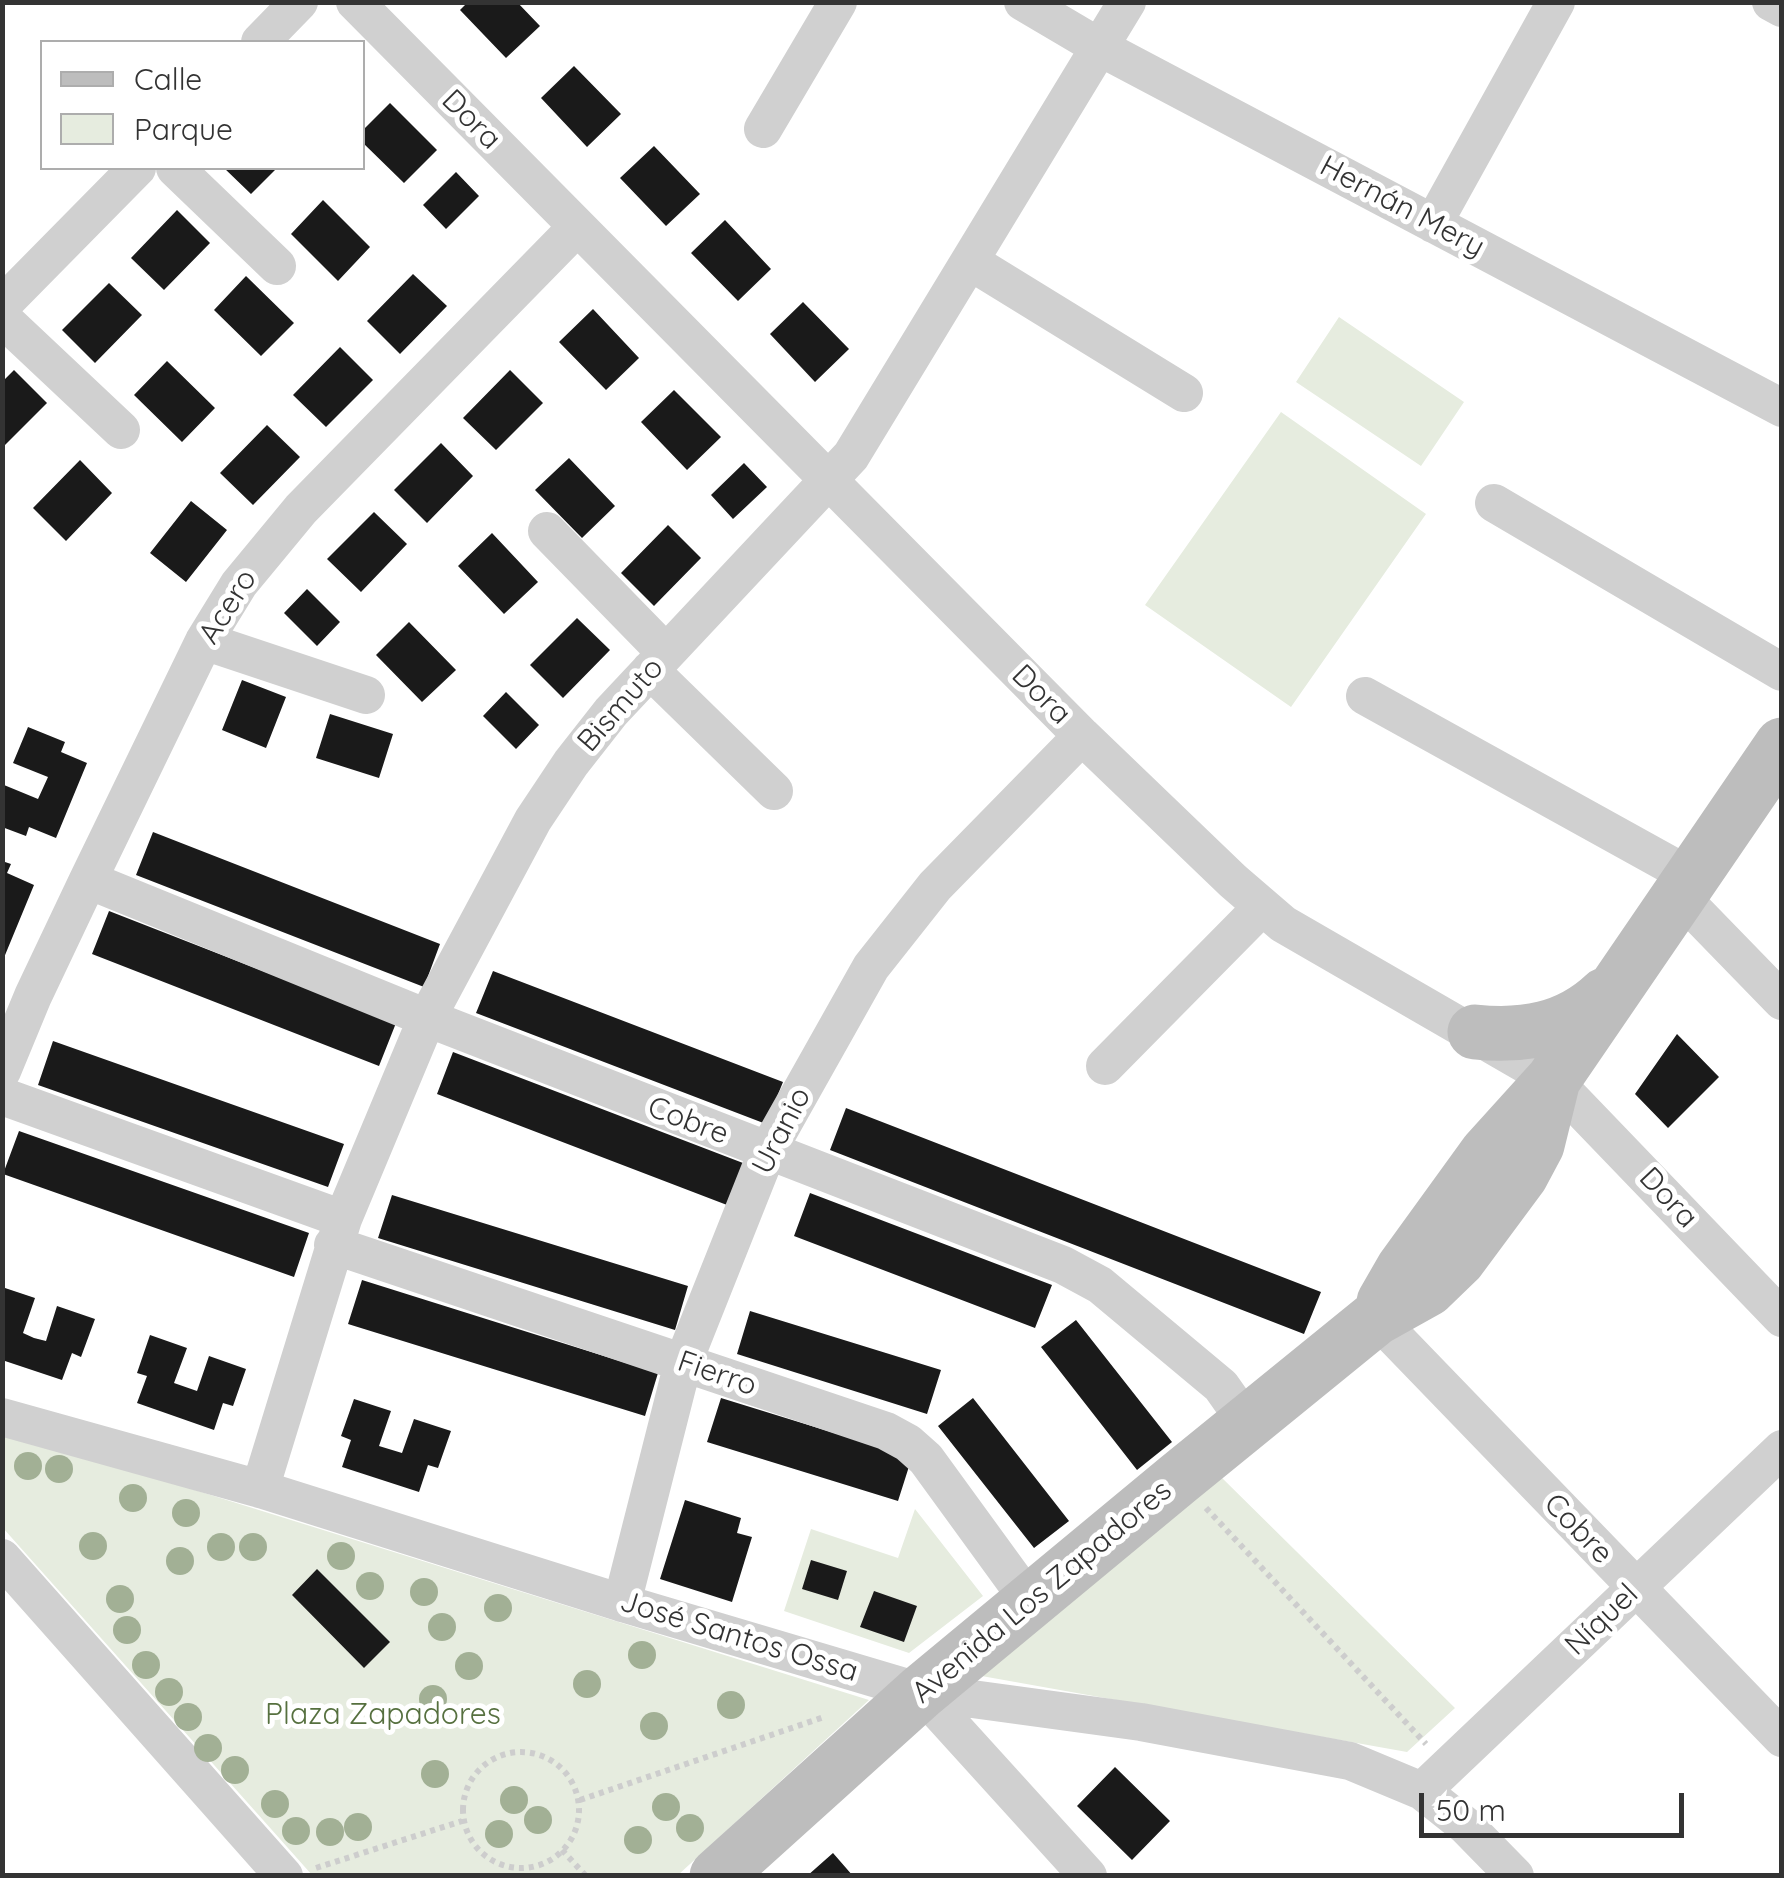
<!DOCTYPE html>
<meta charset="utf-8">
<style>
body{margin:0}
#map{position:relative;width:1784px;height:1878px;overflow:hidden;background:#fff;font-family:Quicksand,sans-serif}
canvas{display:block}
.frame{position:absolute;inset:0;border:5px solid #333;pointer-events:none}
.legend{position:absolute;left:40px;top:40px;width:325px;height:130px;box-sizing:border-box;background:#fff;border:2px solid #adadad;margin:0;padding:12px 18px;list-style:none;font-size:30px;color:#333}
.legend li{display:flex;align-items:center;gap:20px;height:50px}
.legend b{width:50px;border:2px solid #adadad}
.scale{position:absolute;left:1419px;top:1793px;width:265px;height:45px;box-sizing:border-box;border:5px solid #333;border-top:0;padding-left:12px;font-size:30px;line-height:35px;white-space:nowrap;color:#333;-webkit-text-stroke:8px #fff;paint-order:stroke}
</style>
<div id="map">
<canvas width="1784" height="1878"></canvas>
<div class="frame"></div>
<ul class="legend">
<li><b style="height:12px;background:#bdbdbd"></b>Calle</li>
<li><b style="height:28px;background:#e6ecdf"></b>Parque</li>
</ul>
<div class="scale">50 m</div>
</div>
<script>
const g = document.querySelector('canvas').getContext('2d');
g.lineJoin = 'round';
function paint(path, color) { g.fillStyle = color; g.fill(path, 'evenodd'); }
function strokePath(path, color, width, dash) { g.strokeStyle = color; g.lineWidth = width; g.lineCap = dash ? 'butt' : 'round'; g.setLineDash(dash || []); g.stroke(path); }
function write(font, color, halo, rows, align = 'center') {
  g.font = font + ' Quicksand,sans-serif'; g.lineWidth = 10; g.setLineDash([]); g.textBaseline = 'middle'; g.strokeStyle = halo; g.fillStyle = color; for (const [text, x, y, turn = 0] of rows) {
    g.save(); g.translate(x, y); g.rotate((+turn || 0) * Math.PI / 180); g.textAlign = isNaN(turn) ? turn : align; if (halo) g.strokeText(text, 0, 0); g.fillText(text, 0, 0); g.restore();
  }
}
const green = new Path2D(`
 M1339,317L1464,402L1421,466L1296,382Z
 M1281,412L1426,514L1291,707L1145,605Z
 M2,1430L869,1700L678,1875H312L3,1528Z
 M1217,1473L1455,1708L1407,1752L976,1675Z
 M915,1509L983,1596L909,1653L784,1611L811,1529L898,1558Z`);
const building = new Path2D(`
 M468,2H517L540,26L506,58L460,10Z
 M574,66L621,114L587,147L541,98Z
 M390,103L437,150L404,183L362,142V131Z
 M654,146L700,194L666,226L620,178Z
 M224,168H277L251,194Z
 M456,172L479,196L446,229L423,205Z
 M323,200L370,247L338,281L291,234Z
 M177,210L210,243L164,290L131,258Z
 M725,220L771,269L738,301L691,253Z
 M413,274L447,306L400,354L367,321Z
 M246,276L294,323L261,356L214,310Z
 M109,283L142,315L95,363L62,330Z
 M803,302L849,349L815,382L770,334Z
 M593,309L639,358L606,390L559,342Z
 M340,347L373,380L326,427L293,395Z
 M167,361L215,408L182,442L134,395Z
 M14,370L47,403L2,448V382Z
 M510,370L543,403L496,450L463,418Z
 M674,390L721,437L687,470L641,422Z
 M267,425L300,457L253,505L220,473Z
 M441,443L473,476L427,523L394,490Z
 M569,458L615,506L582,538L535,490Z
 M80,460L112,493L66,541L33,508Z
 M744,463L767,487L733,519L711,495Z
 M191,501L227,530L186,582L150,553Z
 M374,512L407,544L361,592L327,559Z
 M668,525L701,558L654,606L621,573Z
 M492,533L538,582L504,614L458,566Z
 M307,589L340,622L317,646L284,613Z
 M577,618L610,650L563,698L530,665Z
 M409,622L456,670L422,702L376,655Z
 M242,680L286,697L266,748L222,730Z
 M506,692L539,725L516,749L483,716Z
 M330,714L393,734L379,778L316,758Z
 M28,727L65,742L61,752L87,763L56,838L29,827L26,836L2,827L4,785L38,799L48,777L13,763Z
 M153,832L440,944L424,987L136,875Z
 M2,861L11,864L7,873L34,885L3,960Z
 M109,911L396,1023L379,1066L92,954Z
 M493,971L783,1082L766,1124L476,1013Z
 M1677,1034L1719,1077L1668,1128L1635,1094Z
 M53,1041L344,1144L328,1187L38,1085Z
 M453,1052L743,1163L727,1205L437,1094Z
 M846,1108L1321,1292L1304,1334L830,1150Z
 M19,1131L309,1233L294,1277L3,1174Z
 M810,1193L1052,1285L1035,1328L794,1236Z
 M392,1195L688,1286L675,1330L378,1238Z
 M362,1280L658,1373L645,1416L348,1324Z
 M2,1287L35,1298L23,1333L34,1338L46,1341L57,1306L95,1319L81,1357L72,1353L62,1380L2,1360Z
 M750,1311L941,1370L927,1414L737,1354Z
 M1076,1320L1172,1442L1137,1470L1041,1347Z
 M150,1335L187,1348L174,1383L197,1391L209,1356L246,1369L233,1406L223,1403L214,1430L137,1403L147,1376L137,1373Z
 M721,1398L912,1457L898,1501L707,1442Z
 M973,1398L1069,1521L1034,1548L938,1426Z
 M354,1399L391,1411L379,1446L402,1453L414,1419L451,1431L438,1468L428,1465L419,1492L342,1467L351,1440L341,1436Z
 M685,1500L741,1518L737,1533L752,1537L732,1602L660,1579Z
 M811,1560L847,1571L838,1600L802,1589Z
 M317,1569L390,1642L364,1668L292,1595Z
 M874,1591L917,1606L904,1642L860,1627Z
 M1115,1767L1170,1821L1132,1860L1077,1806Z
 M833,1853L853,1876H807Z`);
const path = new Path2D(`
 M1206,1508L1426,1744
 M463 1810a58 58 0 1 1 116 0a58 58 0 1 1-116 0Z
 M580,1800L824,1717
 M562,1850L586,1876
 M316,1868L462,1821`);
const minor = new Path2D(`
 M355,2L1082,736L1233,881L1283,924L1553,1080L1782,1318
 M1023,2L1101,48L1782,408
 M1771,2L1782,8
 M260,42L299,2
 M763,129L838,2
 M175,168L277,266
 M1433,224L1556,2
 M971,262L1184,393
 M2,305L137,168
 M2,318L121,430
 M1494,503L1782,672
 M547,531L666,653
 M204,641L366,695
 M650,670L774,791
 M1365,696L1690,876
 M88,880L427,1018L1063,1265L1100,1285L1221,1386L1247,1423
 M1678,894L1782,1001
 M1105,1066L1262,907
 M2,1071L33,996L88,880L204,641L239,584L301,509L577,227
 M2,1096L343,1219
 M333,1245L886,1431L908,1443L926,1459L1030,1602
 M1376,1318L1782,1738
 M2,1417L260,1489L622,1603L921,1692L1141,1722L1350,1761L1422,1791L1466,1826L1515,1876
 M260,1489L343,1219L427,1018L533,820L571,763L611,712L851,456L1127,2
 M2,1558L284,1876
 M622,1603L683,1363L767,1152L871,967L935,886L1082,736
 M921,1692L1088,1876
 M1422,1791L1782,1449`);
const secondary = new Path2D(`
 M1475,1032C1523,1037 1568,1030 1605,995
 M1384,1302L1403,1269L1487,1153L1553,1080L1782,745
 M717,1876L921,1692L1178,1479L1376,1318L1428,1289L1458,1260L1521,1175L1537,1145L1553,1080`);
const trees = [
 [28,1466],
 [59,1469],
 [133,1498],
 [186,1513],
 [93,1546],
 [221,1547],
 [253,1547],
 [341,1556],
 [180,1561],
 [370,1586],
 [424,1592],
 [120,1599],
 [498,1608],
 [442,1627],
 [127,1630],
 [642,1655],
 [146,1665],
 [469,1666],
 [587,1684],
 [169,1692],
 [433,1699],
 [731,1705],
 [188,1717],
 [654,1726],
 [208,1748],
 [235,1770],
 [435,1774],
 [514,1800],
 [275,1804],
 [666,1807],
 [538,1820],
 [358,1827],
 [690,1828],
 [296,1831],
 [330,1832],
 [499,1834],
 [638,1840]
];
const streetNames = [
 ["Dora",471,120,45],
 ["Hernán Mery",1402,207,28],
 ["Acero",228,607,-58],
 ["Dora",1041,695,45],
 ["Bismuto",621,705,-49],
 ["Cobre",688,1121,21],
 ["Uranio",782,1131,-63],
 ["Dora",1668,1198,47],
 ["Fierro",717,1374,19],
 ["Cobre",1578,1529,46],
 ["Avenida Los Zapadores",1042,1592,-40],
 ["Níquel",1602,1620,-44],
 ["José Santos Ossa",739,1637,17]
];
const parkNames = [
 ["Plaza Zapadores",383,1715]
];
paint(green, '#e6ecdf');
paint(building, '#1a1a1a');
strokePath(path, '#cdcdcd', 6, [5, 5]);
strokePath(minor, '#d0d0d0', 38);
strokePath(secondary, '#bdbdbd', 55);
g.fillStyle = '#a2b095';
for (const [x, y] of trees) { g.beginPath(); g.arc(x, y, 14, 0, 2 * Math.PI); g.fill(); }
write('30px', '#333', '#fff', streetNames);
write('30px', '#56703f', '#fff', parkNames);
</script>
